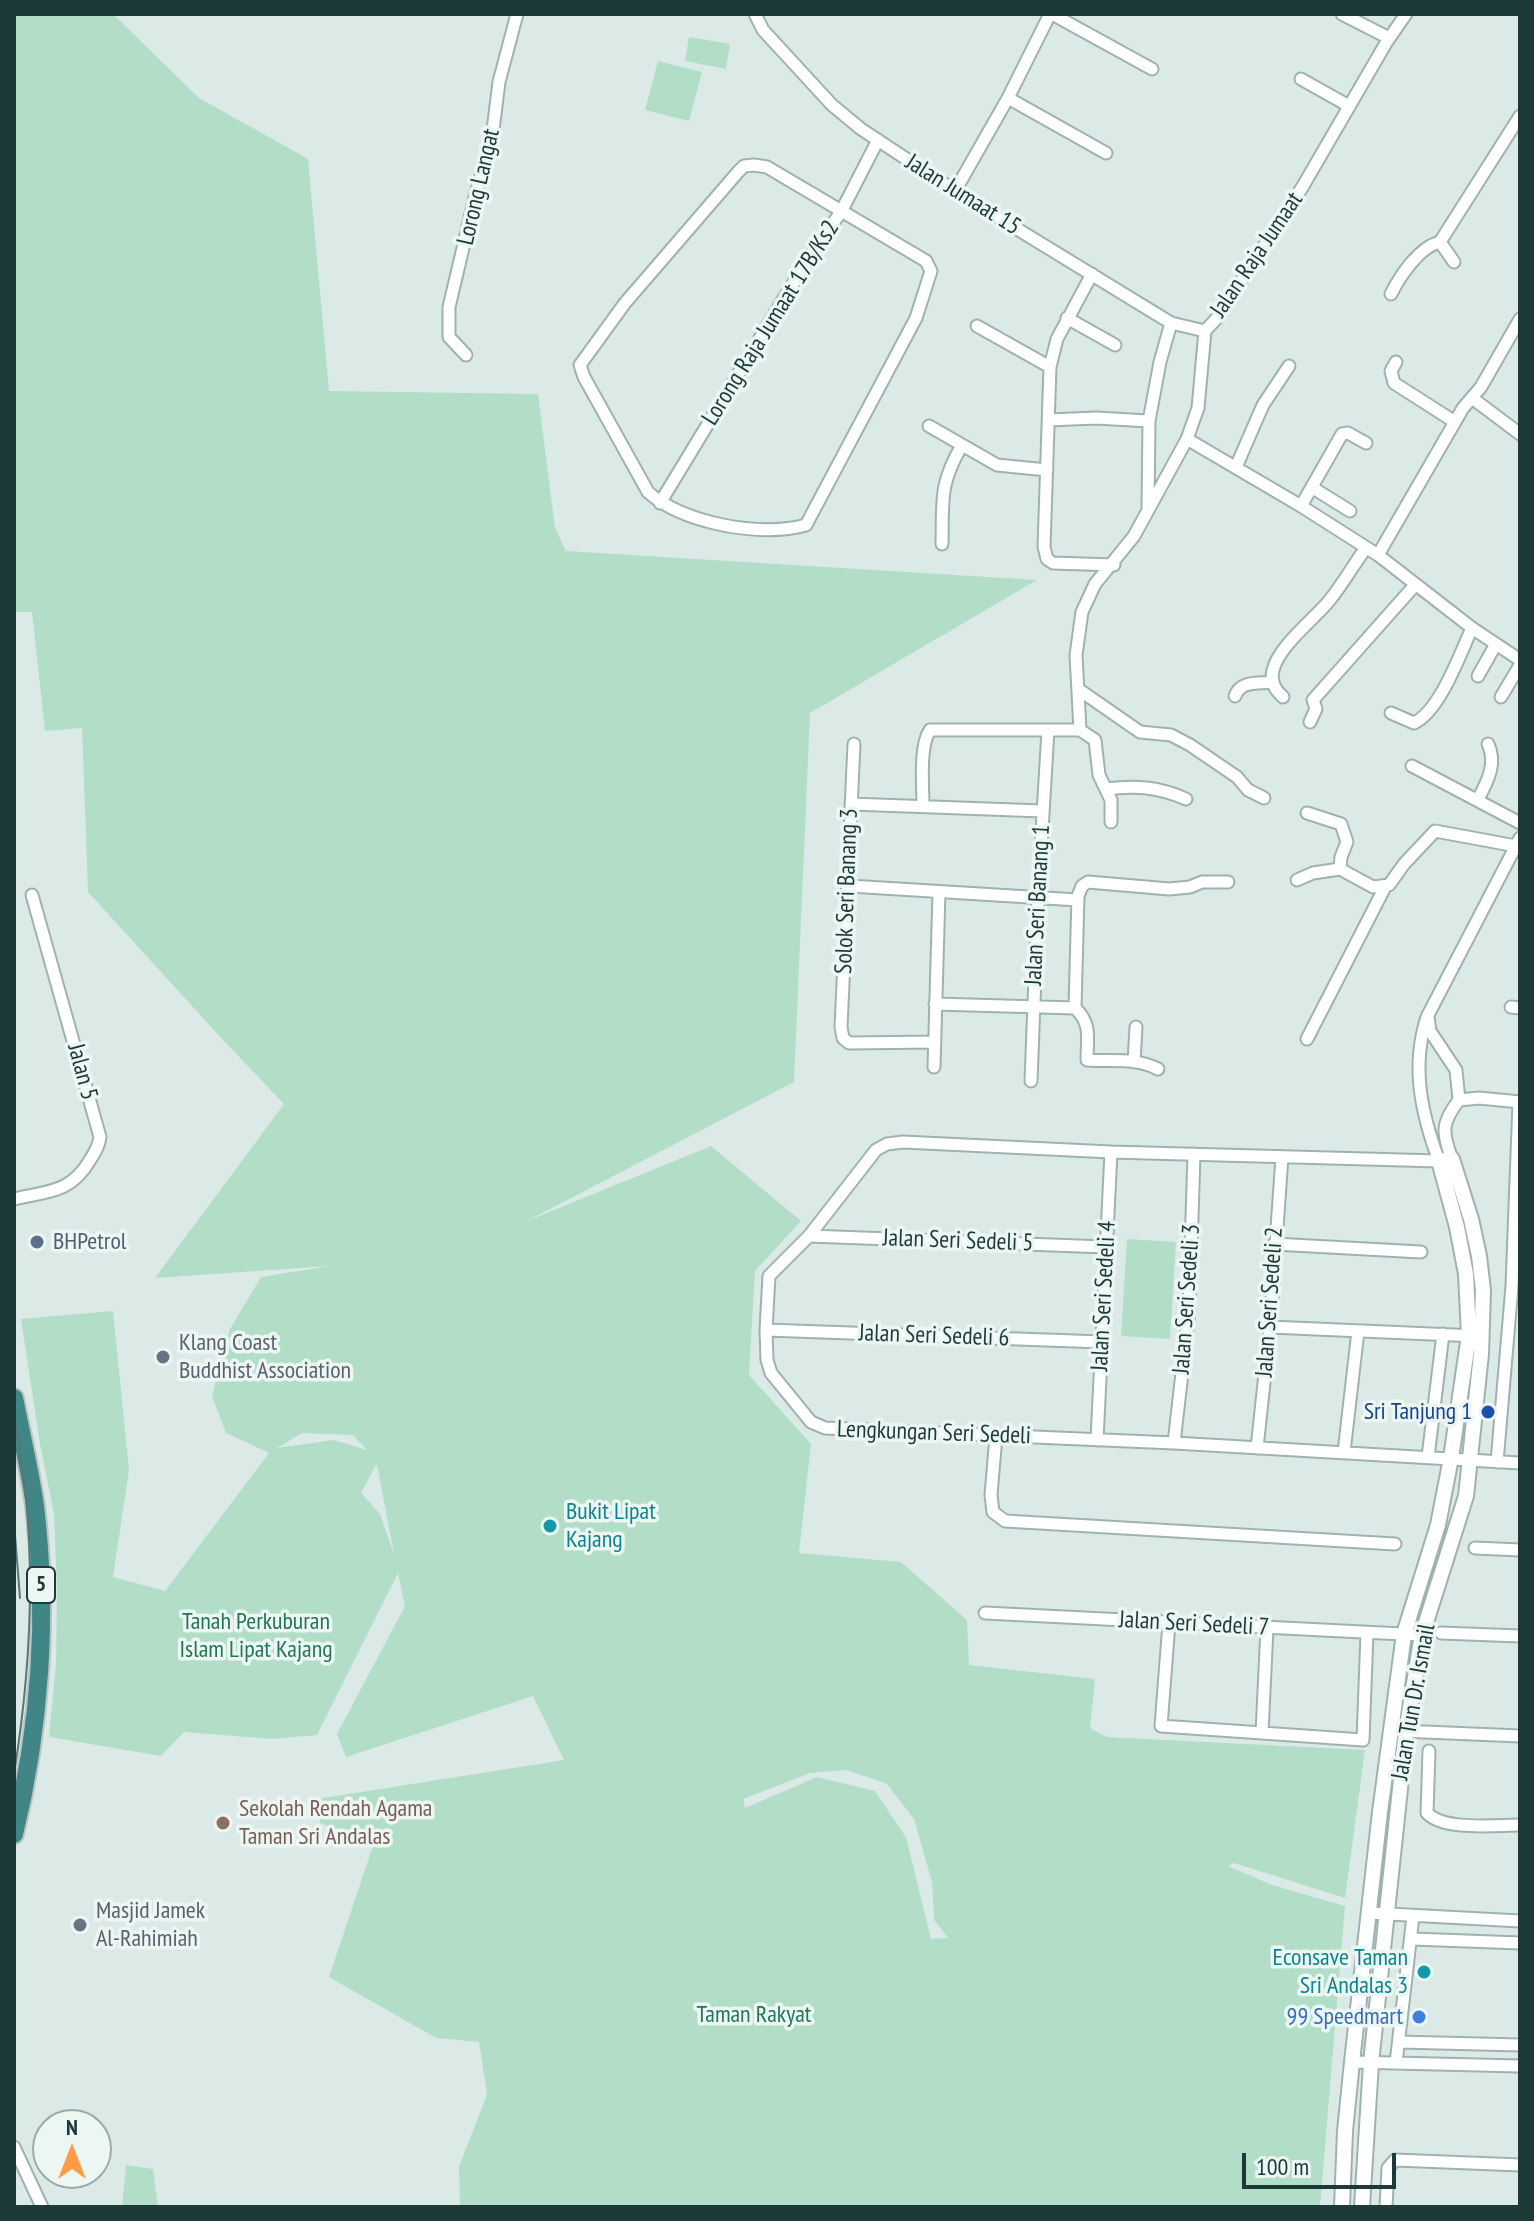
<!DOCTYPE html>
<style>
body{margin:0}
#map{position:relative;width:1534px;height:2221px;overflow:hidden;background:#dceae7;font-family:"PT Sans Narrow",sans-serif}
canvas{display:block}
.frame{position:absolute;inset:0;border:16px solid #1d3a39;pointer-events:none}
.north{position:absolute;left:32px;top:2109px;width:80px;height:80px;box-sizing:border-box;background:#ecf7f4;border:2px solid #99aba9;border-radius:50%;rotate:0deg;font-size:22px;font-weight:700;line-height:32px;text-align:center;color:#1d3a39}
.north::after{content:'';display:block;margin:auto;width:28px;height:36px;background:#ff9c45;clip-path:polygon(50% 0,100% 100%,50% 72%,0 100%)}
.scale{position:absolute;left:1242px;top:2153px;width:154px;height:36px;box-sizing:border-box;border:4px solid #1d3a39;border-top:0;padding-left:10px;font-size:24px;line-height:28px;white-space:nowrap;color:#1d3a39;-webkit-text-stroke:6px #ecf7f4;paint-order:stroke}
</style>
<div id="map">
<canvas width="1534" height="2221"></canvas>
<div class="frame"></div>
<div class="north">N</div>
<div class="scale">100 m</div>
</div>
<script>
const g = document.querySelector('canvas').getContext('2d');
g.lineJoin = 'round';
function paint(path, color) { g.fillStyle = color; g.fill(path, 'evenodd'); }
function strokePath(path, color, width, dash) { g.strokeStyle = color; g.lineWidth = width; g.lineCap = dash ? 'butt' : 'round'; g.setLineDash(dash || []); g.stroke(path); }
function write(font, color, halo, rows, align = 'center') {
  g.font = font + ' "PT Sans Narrow",sans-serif'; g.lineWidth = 7; g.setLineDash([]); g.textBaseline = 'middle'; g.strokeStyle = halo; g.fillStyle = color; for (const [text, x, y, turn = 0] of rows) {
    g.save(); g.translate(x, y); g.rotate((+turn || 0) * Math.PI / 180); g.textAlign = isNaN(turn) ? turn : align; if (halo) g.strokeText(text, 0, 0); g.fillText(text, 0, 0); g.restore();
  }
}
const green = new Path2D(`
 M14,14H113L199,98L308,159L329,391L538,394L555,528L566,551L1037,580L810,713L794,1082L527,1221L711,1146L801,1221L755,1271L749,1375L811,1444L799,1553L901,1562L967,1620L969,1665L1095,1679L1090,1728L1107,1737L1365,1750L1345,1898L1234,1863L1228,1866L1272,1885L1345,1906L1320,2207H460L459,2167L487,2094L479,2042L436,2038L329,1977L374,1843L320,1823L317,1799L564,1760L533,1696L346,1757L337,1734L405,1606L398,1573L317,1735L272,1739L184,1732L161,1756L49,1737L56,1663L57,1588L54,1514L40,1444L21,1319L113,1311L129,1470L113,1577L165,1591L269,1453L226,1433L212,1396L230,1329L261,1277L330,1266L155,1278L284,1104L223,1040L88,892L82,728L45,731L32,612H14ZM302,1433L353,1435L367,1450L334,1440L277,1448ZM376,1465H377L394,1554L380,1514L361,1493ZM847,1770L887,1784L914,1819L932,1882L934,1920L948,1938L931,1939L906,1837L875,1791L817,1777L745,1808L743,1799L810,1773Z
 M689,37L730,44L726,69L685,61Z
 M658,61L702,72L689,121L645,110Z
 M1127,1239L1176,1242L1170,1339L1121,1336Z
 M126,2165L153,2169L158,2207H122Z`);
const minor = new Path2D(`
 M755,14L763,30L832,105L861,129L955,191L1171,323L1205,331
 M1052,14L1152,69
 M1342,14L1389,38
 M1301,79L1349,106
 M1008,98L1106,153
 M754,165L767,167L926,261L931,271L916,318L806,525C761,538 682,523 648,492L584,377L580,365L625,303L738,172L744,166Z
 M955,191L1008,98L1050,14
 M1454,262L1440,242L1520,116
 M1092,274L1057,339L1050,367L1044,547L1047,559L1053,563L1114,565
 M1391,294C1400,276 1419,247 1440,242
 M1067,318L1115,345
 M977,326L1050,367
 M466,355L449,337V307L476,193L492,138L499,82L517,14
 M1396,362L1391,371L1394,383L1455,422
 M1472,398L1520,434
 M1048,420L1096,418L1149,421
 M929,426L997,465L1047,470
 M1187,439L1301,506L1378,555L1472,628L1520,660
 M1236,467L1263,405L1289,366
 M1313,488L1350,511
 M660,503L811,254L841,212L878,140
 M1301,506L1342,434L1348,433L1366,443
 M1148,508L1149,421L1160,362L1171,323
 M942,544C943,499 939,485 962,445
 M1378,555L1463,408L1481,387L1520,319
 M1478,676L1496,644
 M1078,689L1140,732L1171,735L1190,745L1237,777L1248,790L1264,798
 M1235,696C1241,680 1258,684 1273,682
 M1283,697C1275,690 1270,681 1273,670C1279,646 1313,620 1329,601C1342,585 1353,566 1365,549
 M1501,697L1520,665
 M1391,713L1414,723C1440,711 1460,654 1472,628
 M1310,722L1316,709L1313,700L1415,585
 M1080,730L1076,655L1082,612L1095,584L1134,536L1187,439L1198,408L1205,331L1218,317L1303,186L1386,43L1406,14
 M1080,730L1095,740L1099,775L1111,800V822
 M854,744L841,1027L843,1038L849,1043L934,1042
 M1412,766L1520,823
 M1106,789C1135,785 1159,787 1186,799
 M1478,799C1488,781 1497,763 1488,744
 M851,804L1042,811
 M923,806C923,786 919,746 930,730H1080
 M1307,813L1341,824L1347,842L1341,857L1340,869L1373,887L1389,885L1404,864L1435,831L1516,846
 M1520,838L1427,1017C1411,1066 1421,1113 1439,1161L1111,1152L903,1142L887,1144L876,1150L809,1236L769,1276L766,1330L767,1360L771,1373L811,1422L825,1428L1174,1443L1520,1463
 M1297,880L1313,873L1340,869
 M849,886L1078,900
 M935,1004L1075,1008C1092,1024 1087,1038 1087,1060C1112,1062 1135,1057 1158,1069
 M1511,1007L1520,1008
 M1075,1008L1078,896L1082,886L1088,882L1169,889L1190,887L1202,882H1228
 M1428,1017L1430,1031L1456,1070L1459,1100
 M1307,1039L1385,887
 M1134,1062L1136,1027
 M934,1067L939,892
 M1031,1081L1038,898L1048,730
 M1452,1159C1442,1133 1441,1123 1459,1100L1479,1098L1520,1102
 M14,1199C48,1191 71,1193 90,1160C95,1152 99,1146 100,1137L32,895
 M809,1236L1106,1247
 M1274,1244L1421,1252
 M1270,1327L1477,1336
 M766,1330L1102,1342
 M996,1436L991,1495L993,1512L1005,1521L1395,1544
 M1097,1440L1111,1152
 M1174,1443L1189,1312L1194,1154
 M1257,1448L1270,1327L1282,1157
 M1344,1452L1358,1331
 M1428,1457L1443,1334
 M1497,1462L1512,1286L1519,1102
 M1475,1548L1520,1550
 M985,1613L1422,1635
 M1169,1623L1161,1726L1363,1740L1367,1633
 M1441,1633L1520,1636
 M1401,1731L1520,1736
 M1262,1733L1267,1628
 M1429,1751L1427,1813C1444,1831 1495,1825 1520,1825
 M1370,1913L1520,1921
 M1412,1939L1520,1943
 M1399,2042L1520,2045
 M1352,2062L1520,2066
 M1396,2063L1413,1916
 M14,2147L42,2207
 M1386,2207L1388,2168L1395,2160L1520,2165`);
const tertiary = new Path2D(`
 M1342,2207L1345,2131L1352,2062L1380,1812L1404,1634L1438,1525L1451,1458L1469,1335L1466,1274L1457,1227L1439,1161L1452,1159L1471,1219L1479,1256L1483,1290L1481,1354L1466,1496L1422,1635L1406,1732L1371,2063L1362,2207`);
const trunk = new Path2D(`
 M14,1398C21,1434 30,1470 35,1506C48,1615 40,1728 14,1834`);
const tram = new Path2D(`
 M14,1417C38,1535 33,1656 14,1774
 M14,1522L20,1598`);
const markers = [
 [37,1242,8,"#5c6f8a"],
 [163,1357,8,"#6b7280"],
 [1488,1412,8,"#1a4fb4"],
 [550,1526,8,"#0f9aa8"],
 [223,1823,8,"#8d6e63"],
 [80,1925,8,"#6b7280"],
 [1424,1972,8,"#0f9aa8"],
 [1419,2017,8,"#3f7fe0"]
];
const shields = [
 [41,1585,28]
];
const shieldNames = [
 ["5",41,1585]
];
const streetNames = [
 ["Lorong Langat",479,187,-77],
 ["Jalan Jumaat 15",963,195,32],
 ["Jalan Raja Jumaat",1257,255,-56],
 ["Lorong Raja Jumaat 17B/Ks2",771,323,-58],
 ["Solok Seri Banang 3",847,891,-88],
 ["Jalan Seri Banang 1",1038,905,-87],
 ["Jalan 5",82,1072,75],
 ["Jalan Seri Sedeli 5",958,1241,2],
 ["Jalan Seri Sedeli 4",1104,1296,-87],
 ["Jalan Seri Sedeli 3",1187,1299,-86],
 ["Jalan Seri Sedeli 2",1270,1302,-86],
 ["Jalan Seri Sedeli 6",934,1336,2],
 ["Lengkungan Seri Sedeli",934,1433,2],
 ["Jalan Seri Sedeli 7",1194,1624,3],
 ["Jalan Tun Dr. Ismail",1414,1702,-80]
];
const serviceNames = [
 ["BHPetrol",53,1242]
];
const worshipNames = [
 ["Klang Coast",179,1343],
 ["Buddhist Association",179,1371],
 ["Masjid Jamek",96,1911],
 ["Al-Rahimiah",96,1939]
];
const transitNames = [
 ["Sri Tanjung 1",1472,1412]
];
const cultureNames = [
 ["Bukit Lipat",566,1512],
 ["Kajang",566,1540],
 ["Econsave Taman",1408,1958,"right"],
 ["Sri Andalas 3",1408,1986,"right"]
];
const parkNames = [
 ["Tanah Perkuburan",256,1622],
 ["Islam Lipat Kajang",256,1650],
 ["Taman Rakyat",754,2015]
];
const educationNames = [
 ["Sekolah Rendah Agama",239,1809],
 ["Taman Sri Andalas",239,1837]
];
const shopNames = [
 ["99 Speedmart",1403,2017]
];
paint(green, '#b2dec8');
strokePath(minor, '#9fb2af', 15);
strokePath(tertiary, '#9fb2af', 18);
strokePath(trunk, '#bbc4c4', 22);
strokePath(minor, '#fff', 11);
strokePath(tertiary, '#fff', 14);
strokePath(trunk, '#418686', 18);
strokePath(tram, '#567775', 2);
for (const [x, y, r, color] of markers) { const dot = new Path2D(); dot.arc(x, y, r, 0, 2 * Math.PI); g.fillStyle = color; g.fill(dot); strokePath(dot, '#ecf7f4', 3); }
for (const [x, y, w] of shields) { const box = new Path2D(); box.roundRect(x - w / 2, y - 18, w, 36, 6); g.fillStyle = '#ecf7f4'; g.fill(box); strokePath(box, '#1d3a39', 2); }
write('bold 22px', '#1d3a39', null, shieldNames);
write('24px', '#1d3a39', '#ecf7f4', streetNames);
write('24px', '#4e5e75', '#ecf7f4', serviceNames, 'left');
write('24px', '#5b616d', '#ecf7f4', worshipNames, 'left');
write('24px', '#164399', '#ecf7f4', transitNames, 'right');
write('24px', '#0d838f', '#ecf7f4', cultureNames, 'left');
write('24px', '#237555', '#ecf7f4', parkNames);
write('24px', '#785e54', '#ecf7f4', educationNames, 'left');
write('24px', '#366cbe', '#ecf7f4', shopNames, 'right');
</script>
